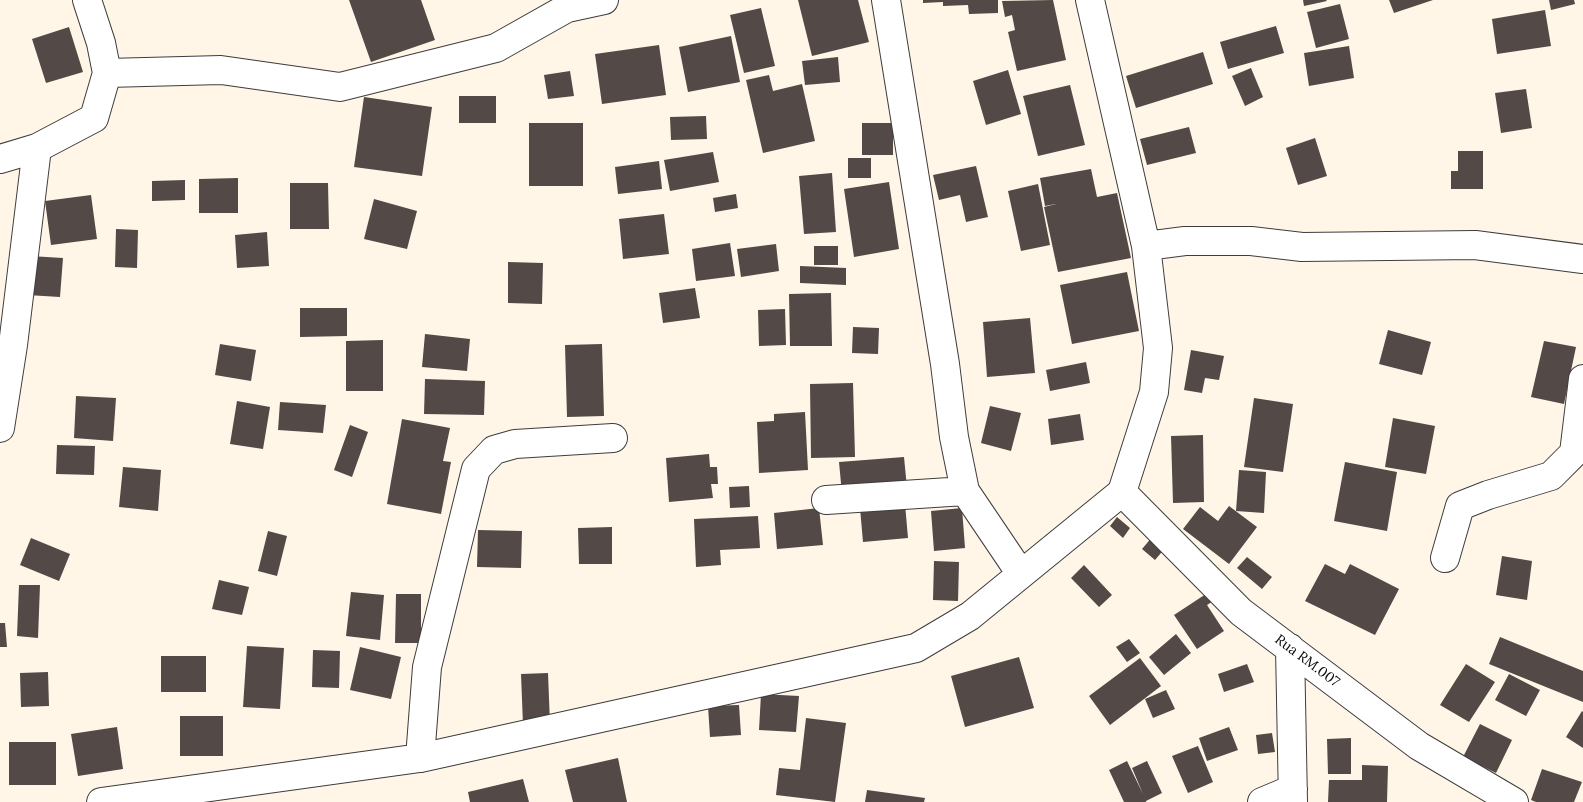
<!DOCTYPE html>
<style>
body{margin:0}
canvas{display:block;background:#fff6e7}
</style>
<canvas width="1583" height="802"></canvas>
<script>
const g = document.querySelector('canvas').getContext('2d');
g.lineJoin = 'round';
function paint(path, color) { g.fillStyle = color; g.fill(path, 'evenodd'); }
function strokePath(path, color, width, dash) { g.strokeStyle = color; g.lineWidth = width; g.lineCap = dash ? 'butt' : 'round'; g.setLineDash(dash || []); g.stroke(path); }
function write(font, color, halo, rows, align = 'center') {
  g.font = font + ' Lora,serif'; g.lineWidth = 5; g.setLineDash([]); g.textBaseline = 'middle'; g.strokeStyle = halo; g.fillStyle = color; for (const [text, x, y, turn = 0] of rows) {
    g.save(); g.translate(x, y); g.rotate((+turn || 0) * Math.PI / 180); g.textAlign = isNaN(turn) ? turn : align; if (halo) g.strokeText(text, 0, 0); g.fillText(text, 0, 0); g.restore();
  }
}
const building = new Path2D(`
 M349,0H421L435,40L371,62Z
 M798,0H858L869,42L812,56Z
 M923,0H998V13L969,14L968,5L943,6V2L923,3Z
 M1053,0L1066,60L1017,71L1008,32L1015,30L1012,15L1005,17L1002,1Z
 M1303,0H1326L1327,1L1304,6Z
 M1389,0H1433L1394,13Z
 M1549,0H1574L1575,4L1551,10Z
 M1340,4L1349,39L1316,48L1307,12Z
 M761,8L775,66L744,73L730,15Z
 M1545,10L1551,46L1497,54L1492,19Z
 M1276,26L1284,53L1228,69L1220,42Z
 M69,27L83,72L46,83L32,39Z
 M731,36L740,82L688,92L679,47Z
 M659,45L666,95L602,104L595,54Z
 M1349,46L1354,78L1309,86L1304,53Z
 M1203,52L1213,84L1136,108L1126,76Z
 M838,57L840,82L805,85L802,61Z
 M1251,68L1263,97L1245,106L1232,76Z
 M1008,70L1021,114L986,125L973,81Z
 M570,71L574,96L548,99L544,75Z
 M769,75L773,91L802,84L815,141L763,153L746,80Z
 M1070,85L1085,145L1038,156L1023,96Z
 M1526,89L1532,128L1501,133L1495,93Z
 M459,96H496V123H459Z
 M364,97L432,107L422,176L354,167Z
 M706,116L707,139L671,140L670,117Z
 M529,123H583V186H529Z
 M862,123H893V155H862Z
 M1189,127L1196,153L1147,165L1140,139Z
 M1315,138L1327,176L1298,185L1286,148Z
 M1458,151H1483V189H1451V171H1458Z
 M713,152L719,182L670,191L664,160Z
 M848,158H871V178H848Z
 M659,161L662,189L618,194L615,167Z
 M976,166L988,217L966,222L960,195L939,200L933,175Z
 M1091,169L1097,197L1117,193L1131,258L1058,272L1044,207L1056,204L1045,206L1040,178Z
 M832,173L836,232L804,234L799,176Z
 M238,178V213H199V179Z
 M185,180V200L152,201V181Z
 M889,182L899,249L854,257L844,189Z
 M290,183H328L329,229H290Z
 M1038,184L1050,245L1021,251L1008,191Z
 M736,194L738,208L715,212L713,198Z
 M91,195L97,239L51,245L45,201Z
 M374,199L417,211L407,249L364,239Z
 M664,214L669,254L623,259L619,219Z
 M116,229L138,230L137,268L115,267Z
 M267,232L269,266L237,268L235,235Z
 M730,243L735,276L696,281L692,249Z
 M776,244L779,271L741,277L737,249Z
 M814,246H838V265H814Z
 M30,256L63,258L60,297L27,295Z
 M508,262L543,263L542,304L508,303Z
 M800,266L846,268V285L800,283Z
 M1127,272L1139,331L1072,344L1060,285Z
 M695,288L700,318L663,323L659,293Z
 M831,293L832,346H790L789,294Z
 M300,308H347V336L300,337Z
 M785,309L786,345L759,346L758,310Z
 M1030,318L1035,373L987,377L983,322Z
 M853,327L879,328L878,354L852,353Z
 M1388,330L1431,342L1422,375L1379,364Z
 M425,334L470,339L467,371L422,367Z
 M383,340V391H346V341Z
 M1544,341L1576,347L1564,404L1531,397Z
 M220,344L256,350L251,381L215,375Z
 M602,344L604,416L567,417L565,345Z
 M1191,350L1224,356L1219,380L1205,378L1202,393L1184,390Z
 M1086,362L1090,383L1050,391L1046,370Z
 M425,379L485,381L484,415L424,414Z
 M853,383L855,457L811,458L810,384Z
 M76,396L116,398L113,441L74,438Z
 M1254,398L1293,404L1283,472L1244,467Z
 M237,401L270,407L263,449L230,444Z
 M280,402L326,405L323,433L278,430Z
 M990,406L1021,413L1011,451L981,443Z
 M805,412L808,470L759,473L757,422L774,421V414Z
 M1080,414L1084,440L1051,445L1048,419Z
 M1393,418L1435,426L1426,474L1385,467Z
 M402,419L450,428L443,461L451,462L441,514L387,504Z
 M350,425L368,432L352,477L334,470Z
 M1203,435L1204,502L1173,503L1171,436Z
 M57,445L95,446L94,475L56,474Z
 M709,454L710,467H717L718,484H711L713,498L669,502L666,458Z
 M904,457L907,488L842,494L839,462Z
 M1345,462L1397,472L1387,531L1334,521Z
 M123,467L161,470L158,511L119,507Z
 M1239,470L1266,472L1264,513L1236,511Z
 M749,486L750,507L730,508L729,487Z
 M905,504L908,538L863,542L860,508Z
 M1229,506L1257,527L1229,564L1183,529L1200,507L1218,521Z
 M819,508L823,545L777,549L774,513Z
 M962,508L965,548L934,551L931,511Z
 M758,516L760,548L720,550L721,565L696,567L694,519Z
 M1117,517L1130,528L1123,538L1110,526Z
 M612,527V564H579L578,528Z
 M478,530L522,531L521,568L477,567Z
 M268,531L287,536L277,576L258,571Z
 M1153,536L1166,547L1155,560L1142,549Z
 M31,538L70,554L59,581L20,565Z
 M1502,556L1532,561L1527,600L1496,595Z
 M1247,557L1272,577L1262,589L1237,568Z
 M934,561L959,562L958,601L933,600Z
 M1325,564L1345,574L1350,564L1399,589L1375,635L1305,601Z
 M1084,565L1112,595L1099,607L1071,578Z
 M219,580L249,587L242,615L212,609Z
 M19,585H40L38,638L17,636Z
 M1212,590L1218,598L1207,605L1224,631L1197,649L1174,615Z
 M351,592L384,595L380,640L346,636Z
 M396,594H421V643H395Z
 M0,623H5L7,647H0Z
 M1176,634L1191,653L1164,675L1149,657Z
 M1500,637L1583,671V702L1489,664Z
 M1129,639L1140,653L1127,662L1116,647Z
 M247,646L284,648L280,709L243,707Z
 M360,647L401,657L391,699L350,690Z
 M313,650L340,651L339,688L312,687Z
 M161,656H206V692H161Z
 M1019,657L1034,708L965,727L951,676Z
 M1140,658L1161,686L1110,725L1089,696Z
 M1247,664L1254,682L1224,692L1218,674Z
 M1466,664L1495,682L1469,722L1440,705Z
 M48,672L49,706L21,707L20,673Z
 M548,673L550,724L523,725L521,674Z
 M1509,674L1540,690L1526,716L1495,700Z
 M1166,690L1175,709L1153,718L1145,699Z
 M761,694L799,696L796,732L759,730Z
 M739,705L741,735L710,737L708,706Z
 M1582,711L1583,712V748L1566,737Z
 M180,716H223V756H180Z
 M806,718L846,723L835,802L776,795L779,768L800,770Z
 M1480,724L1512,740L1496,773L1463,757Z
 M117,727L123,769L78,776L71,734Z
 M1229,727L1238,750L1207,761L1199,738Z
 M1272,733L1275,752L1258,754L1256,735Z
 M1351,738V774H1328L1327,739Z
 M9,742H56V785H9Z
 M1198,746L1213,782L1188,793L1172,756Z
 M618,758L627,802H573L565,770Z
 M1127,761L1143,794L1132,768L1147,761L1162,793L1146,801V802H1124L1109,770Z
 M1362,765L1388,766L1387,802H1328L1329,780H1362Z
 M1542,769L1582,782L1574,802H1536L1531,800Z
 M523,779L529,802H470L468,792Z
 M867,790L925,798L924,802H865Z`);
const minor = new Path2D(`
 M886,0L945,364L954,437L965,491L1021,574
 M107,73L221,70L340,87L496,48L567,8L604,0
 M0,159L37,148L94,118L107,73L101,43L87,0
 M1146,246L1185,241H1251L1302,247L1475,245L1583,259
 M0,428L13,345L37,148
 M1122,492L1241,612L1419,746L1514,802
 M826,500L965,491
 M1445,558L1460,506L1488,495L1551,476L1574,453L1583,379
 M1290,648L1293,802
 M420,758L427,667L476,469L494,450L515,444L613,438
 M101,802L420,758L916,648L970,616L1122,492L1154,392L1158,348L1146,246L1090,0
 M1262,802L1293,789`);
const streetNames = [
 ["Rua RM.007",1307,661,37]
];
paint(building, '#534946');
strokePath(minor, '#3d3d3d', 30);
strokePath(minor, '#fff', 28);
write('14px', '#0a0a0a', '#fff', streetNames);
</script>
